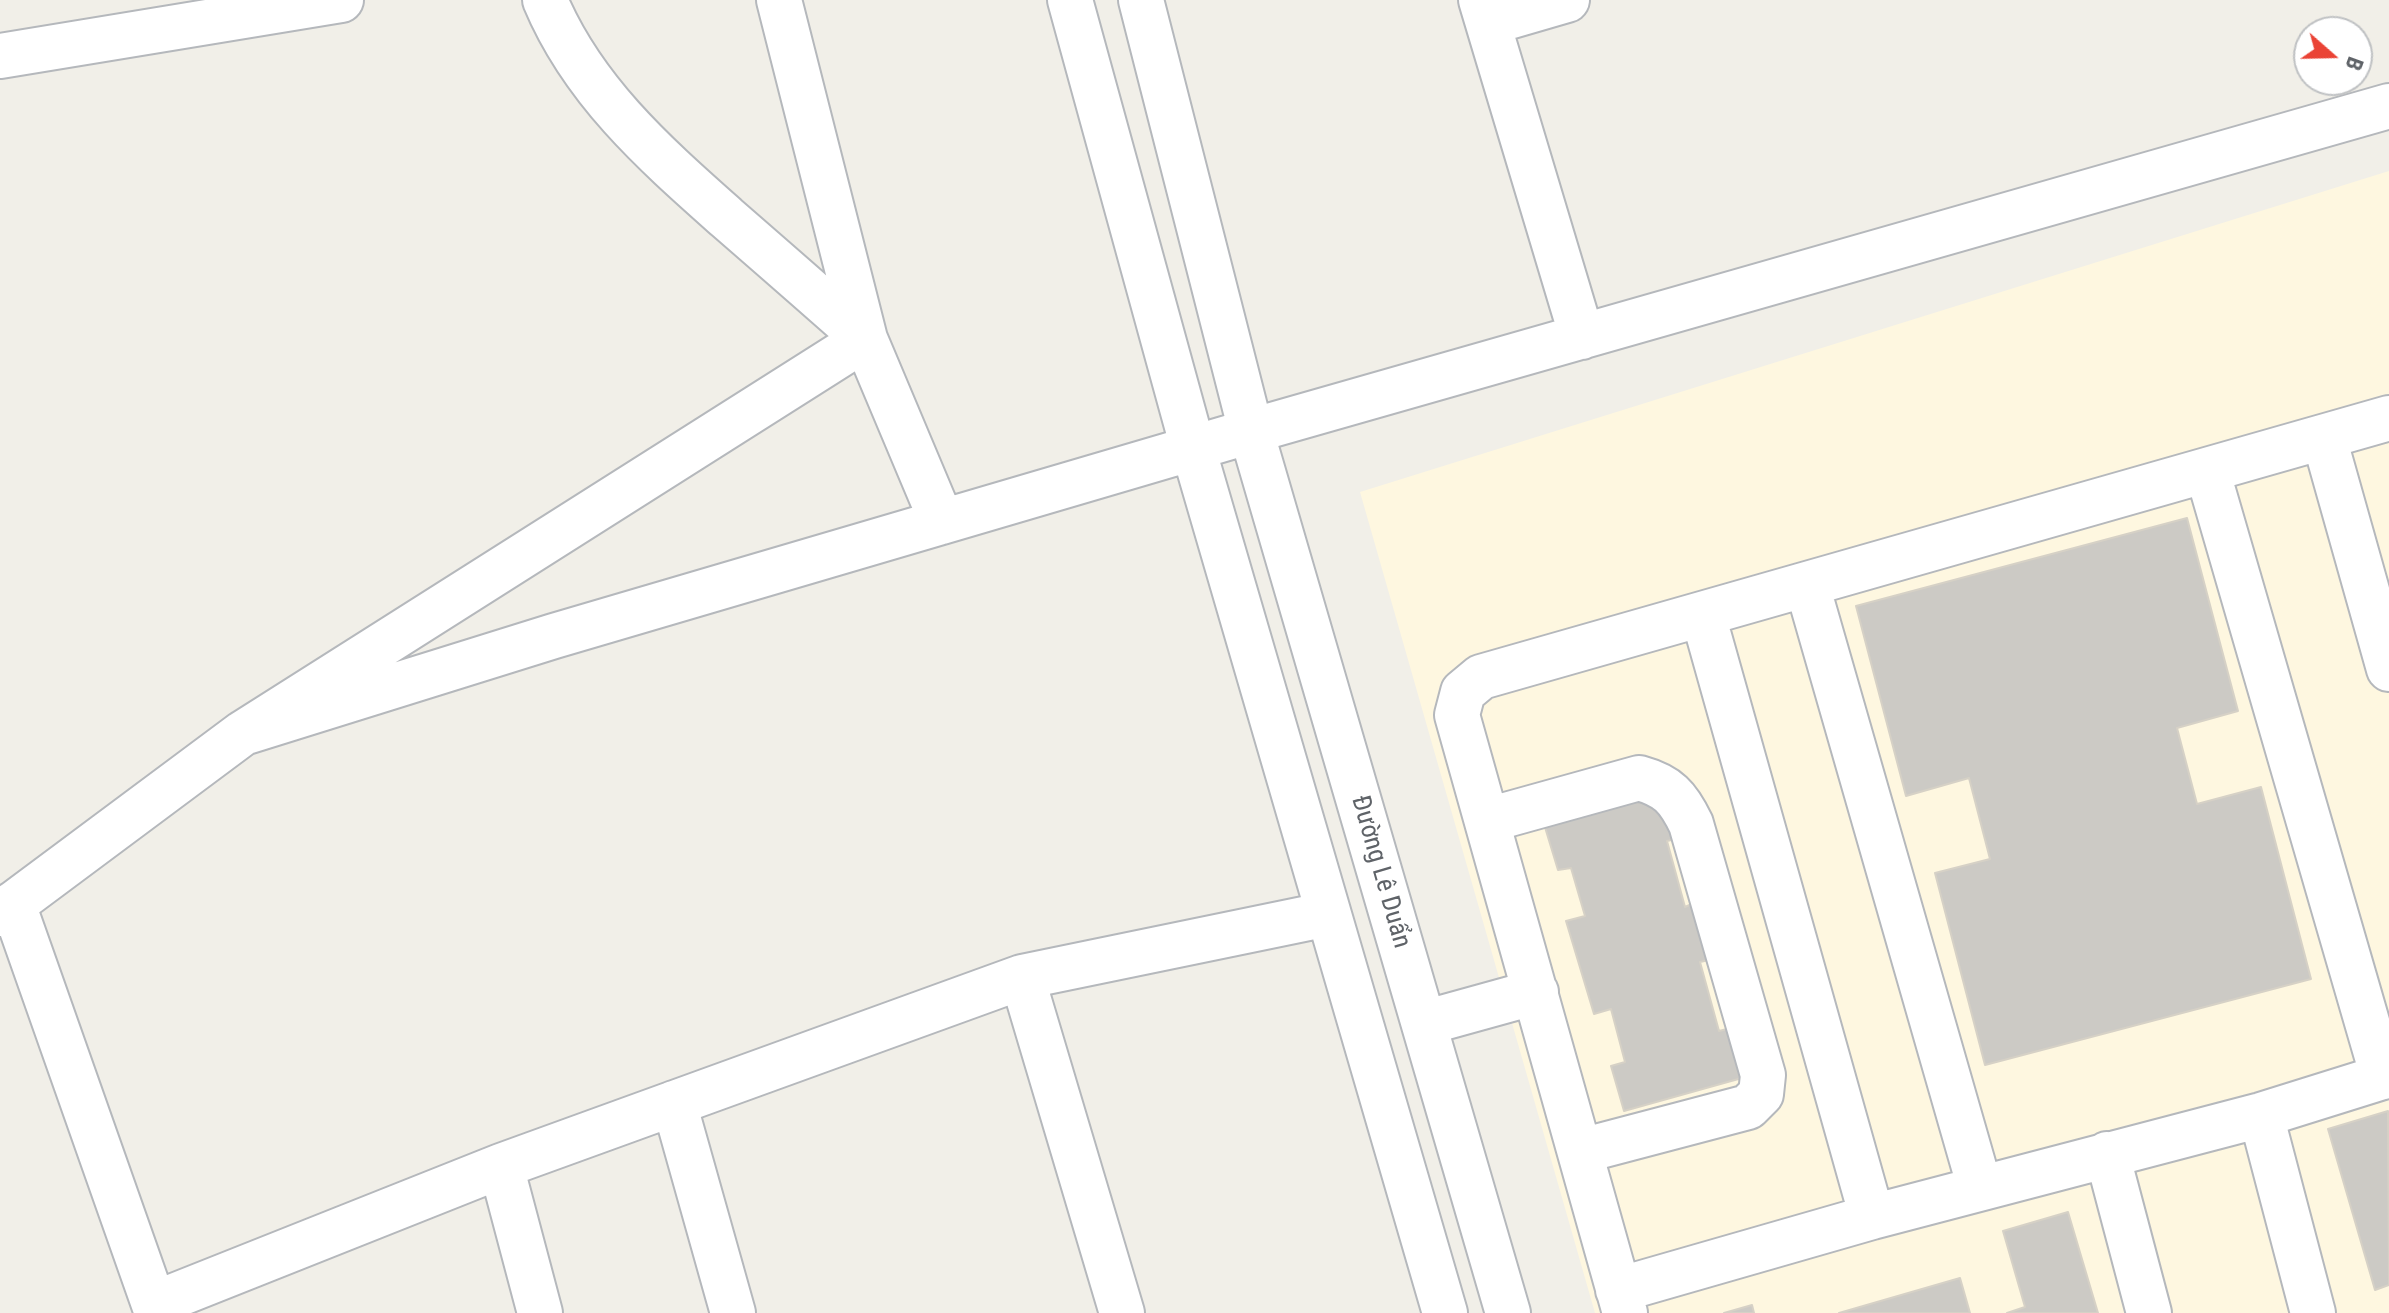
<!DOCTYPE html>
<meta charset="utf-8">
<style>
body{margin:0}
#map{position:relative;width:2389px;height:1313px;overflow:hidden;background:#f1efe8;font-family:"Roboto Condensed",sans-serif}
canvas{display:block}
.north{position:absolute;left:2293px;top:16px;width:80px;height:80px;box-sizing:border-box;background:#fff;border:2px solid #bfc1c3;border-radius:50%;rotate:110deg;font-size:22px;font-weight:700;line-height:32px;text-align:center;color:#5f6368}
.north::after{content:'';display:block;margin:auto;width:28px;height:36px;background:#ea4335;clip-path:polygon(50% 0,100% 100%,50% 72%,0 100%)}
</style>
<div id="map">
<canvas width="2389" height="1313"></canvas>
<div class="north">B</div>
</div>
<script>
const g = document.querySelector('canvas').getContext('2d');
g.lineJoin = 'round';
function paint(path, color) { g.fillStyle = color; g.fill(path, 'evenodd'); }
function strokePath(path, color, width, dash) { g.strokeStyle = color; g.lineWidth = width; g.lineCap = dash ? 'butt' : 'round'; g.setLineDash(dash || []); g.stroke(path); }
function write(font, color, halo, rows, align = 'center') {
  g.font = font + ' "Roboto Condensed",sans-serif'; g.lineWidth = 7; g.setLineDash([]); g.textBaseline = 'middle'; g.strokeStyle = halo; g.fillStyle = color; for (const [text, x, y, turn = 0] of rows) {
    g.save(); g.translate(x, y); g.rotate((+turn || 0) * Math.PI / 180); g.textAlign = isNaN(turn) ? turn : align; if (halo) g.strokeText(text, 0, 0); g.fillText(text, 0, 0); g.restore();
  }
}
const commercial = new Path2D(`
 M2389,171V1313H1595L1360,492Z`);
const building = new Path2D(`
 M2187,518L2238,711L2177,728L2197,804L2261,787L2311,979L1985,1065L1935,873L1990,859L1969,778L1906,796L1856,606Z
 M1663,790L1676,839L1667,841L1685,907L1694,903L1709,960L1700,962L1719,1031L1727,1029L1742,1078L1624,1111L1611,1066L1625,1062L1611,1009L1594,1014L1566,921L1585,916L1571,868L1558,870L1544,824Z
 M2388,1111L2389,1285L2375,1290L2328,1129Z
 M2068,1212L2098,1313H2007L2025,1307L2003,1231Z
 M1960,1278L1970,1313H1839Z
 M1752,1305L1754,1313H1724Z`);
const minor = new Path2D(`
 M779,0L865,339L942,522
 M1070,0L1193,448L1445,1313
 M1141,0L1251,431L1508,1313
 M1481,0L1582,337
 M1488,23L1567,0
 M0,56L341,0
 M2324,438L2389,669
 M2207,470L2383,1077
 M1807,585L1980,1188
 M1703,615L1872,1217
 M243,733L554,636L1251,431L2389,106
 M1488,820L1639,778C1668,786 1678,797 1691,824L1763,1075L1761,1094L1748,1107L1581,1151
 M13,904L157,1313
 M0,914L243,733L865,339C819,298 773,258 727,218C655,154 583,91 545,0
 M1022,977L1122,1313
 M1424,1023L1536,992
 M674,1103L733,1313
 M2261,1115L2313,1313
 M2107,1154L2149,1313
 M501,1166L540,1313
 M1618,1290L1872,1217L2261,1115L2389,1075
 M154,1304L501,1166L1022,977L1328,914
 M1625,1313L1457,715L1463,692L1481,677L2389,418`);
const streetNames = [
 ["Đường Lê Duẩn",1380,872,74]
];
paint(commercial, '#fef7e0');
paint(building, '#cccac5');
strokePath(building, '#d6d1c6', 2);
strokePath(minor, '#b5b8bc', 48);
strokePath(minor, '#fff', 44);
write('26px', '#5f6368', '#fff', streetNames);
</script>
